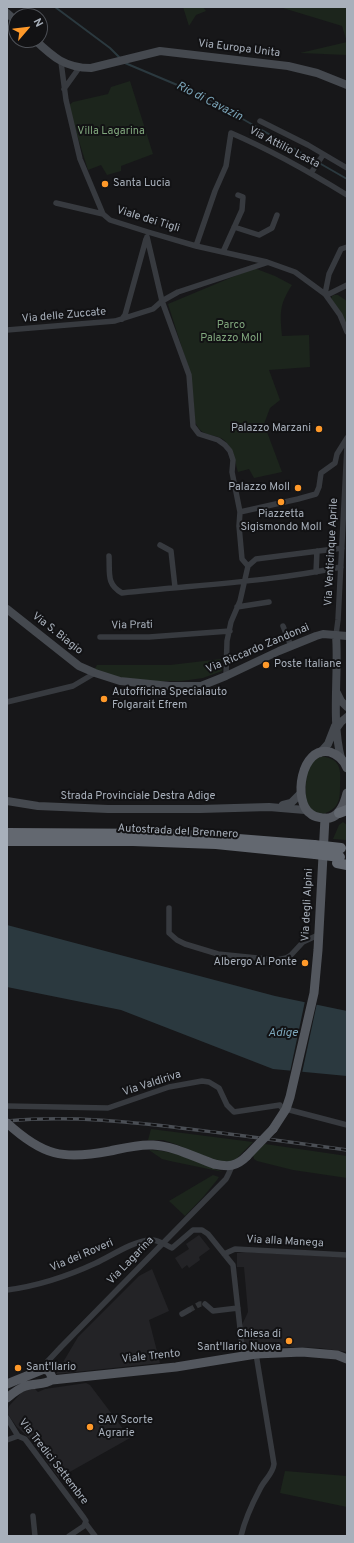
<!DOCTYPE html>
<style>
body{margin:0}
#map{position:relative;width:354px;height:1543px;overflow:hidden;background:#171719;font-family:Overpass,sans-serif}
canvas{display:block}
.frame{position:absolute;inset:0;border:8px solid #a8b0bb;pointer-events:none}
.north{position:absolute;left:8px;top:8px;width:40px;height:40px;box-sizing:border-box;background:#121214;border:1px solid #4e5157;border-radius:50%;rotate:62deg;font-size:11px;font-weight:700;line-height:16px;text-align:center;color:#a8b0bb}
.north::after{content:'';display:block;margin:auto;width:14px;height:18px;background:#ff9929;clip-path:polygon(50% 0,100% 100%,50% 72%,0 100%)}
</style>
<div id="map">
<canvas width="354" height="1543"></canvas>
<div class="frame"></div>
<div class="north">N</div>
</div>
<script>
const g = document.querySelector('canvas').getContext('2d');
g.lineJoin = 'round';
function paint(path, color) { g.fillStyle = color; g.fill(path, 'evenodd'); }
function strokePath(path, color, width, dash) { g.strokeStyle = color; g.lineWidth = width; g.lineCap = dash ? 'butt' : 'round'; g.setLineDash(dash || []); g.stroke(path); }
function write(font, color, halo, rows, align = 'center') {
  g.font = font + ' Overpass,sans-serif'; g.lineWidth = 4; g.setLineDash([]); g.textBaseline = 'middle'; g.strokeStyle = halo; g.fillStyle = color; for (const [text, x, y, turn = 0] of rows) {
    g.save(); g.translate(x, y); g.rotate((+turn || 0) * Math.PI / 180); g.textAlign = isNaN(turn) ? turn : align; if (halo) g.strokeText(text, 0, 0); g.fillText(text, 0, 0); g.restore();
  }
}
const built = new Path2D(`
 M199,1235L210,1249L199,1257L200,1260L189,1268L187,1265L182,1269L175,1258L189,1249L186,1244Z
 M246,1252L347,1257V1352L320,1348L264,1346L253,1348L244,1344L242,1325L248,1312L244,1267H237V1253Z
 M152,1269L169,1311L149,1320L160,1363L56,1374L78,1337L139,1276Z
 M86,1383L90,1385L130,1438L59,1478L32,1441L17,1427L7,1413L9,1406L21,1393L29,1389H35L38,1392L45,1389Z`);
const green = new Path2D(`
 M183,7H203L206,11L196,15L189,26Z
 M259,7H347V55L300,53L347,42L342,26L283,8Z
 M130,81L153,154L121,166V171L107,175L101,165L88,170L68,106L73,102L108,94L111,87Z
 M254,268L275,276L292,285C279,305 280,313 282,336L309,335L310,367L269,370L280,400L270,408L264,424L282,472L254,478L249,469L238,472C235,461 232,444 221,438C209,433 202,437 195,422L191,376L168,304Z
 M334,295H338L347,301V327L331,300L332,296Z
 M221,659L222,671L203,678L182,681H153L115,677L94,670L97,665H170Z
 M321,756C341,759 341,769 340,786C340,791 340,798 338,802C336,808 330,811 324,814C317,813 310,811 307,803C304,796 306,770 311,763C313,760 318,758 321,756Z
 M343,822L347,825V840L333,839L339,825Z
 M151,1129L253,1142L238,1157V1159L227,1162L215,1160L175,1144L163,1140H148Z
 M265,1144L347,1156V1178L293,1170L257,1161L254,1159L253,1155Z
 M149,1150C175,1150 199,1163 223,1172L170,1161L162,1159Z
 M213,1175L219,1177L217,1180L204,1196L185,1216L169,1201Z
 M285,1471L347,1476V1507L280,1493Z`);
const water = new Path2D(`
 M7,925L275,996L347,1011V1076L273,1069L121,1010L7,987Z`);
const pier = new Path2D(`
 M305,1001L317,1003L302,1073L290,1072Z`);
const stream = new Path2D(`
 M55,7L110,48L120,58
 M125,63L201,95L347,179`);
const streetTunnel = new Path2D(`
 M189,1310L200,1304H205`);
const street = new Path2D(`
 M61,62L66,100L80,159L103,214L110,220L148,232L196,246L267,262L295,272L325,294L340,315L347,332
 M64,89L79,68
 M260,121L308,145L347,168
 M311,173L323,155
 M56,203L103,214
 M234,227L259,235L272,228L277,215
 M147,237L162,301L189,375L193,426L199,434L218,440L225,445L230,451L233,460L232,472L240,512L239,526L242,559L248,566
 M196,246L215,191L226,166L231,133C273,151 308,171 347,195
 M223,252L242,210L243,197L238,195
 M325,294L329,274L341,249L347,247
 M325,294H329L347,285
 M122,319L125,315L146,239
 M7,330L115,321L153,309L162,301L178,292L266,263
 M240,512L298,499L316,494L319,487L321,473L335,463L337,454L347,438
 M160,545L171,551L175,587
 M109,556C110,573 106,584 122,593C195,585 269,582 341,567
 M316,572L317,551
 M237,607L269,602
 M283,626L291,646
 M336,635L338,620L347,446
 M100,637H149L230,631
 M226,676L227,641L231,622L240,601L248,566L256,559L342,548
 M7,702L73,686L95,673
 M169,908V933L177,940L185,944L218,954L277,960L286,958L291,955L303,942L318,935
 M7,1106L108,1108L169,1087L202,1081L209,1082L219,1088L227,1105L234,1112L280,1105L282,1108L347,1125
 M224,1254L235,1249L347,1255
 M7,1290C38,1286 68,1276 96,1263C111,1256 133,1241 150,1240C158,1239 165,1245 172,1248L193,1230H202L208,1234L233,1265L243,1355
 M205,1304L213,1311L238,1308
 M182,1314L189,1310
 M44,1369L47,1362L61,1347L226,1179L229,1173L232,1166
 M7,1418L18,1436L25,1439L84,1518L86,1521L84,1526L69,1536
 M7,1440L18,1436
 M33,1516L35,1536
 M86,1524L95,1536
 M241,1536C245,1519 252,1504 260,1489C264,1480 273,1474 274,1464L256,1354`);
const secondary = new Path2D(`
 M7,13L16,21
 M35,40C53,57 65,68 91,68L160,51L288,66L317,73L347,85
 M7,609L79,666L95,673L120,681L170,686H201L226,676L279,651L316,636L323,634L347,636
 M336,635C339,674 331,720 341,758
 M337,693L341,701L347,707
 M336,729L341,722L347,717
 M320,753L328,744L335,726
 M7,801L38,806L108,809H200L269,807L305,810
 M283,805L291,803L301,793`);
const primary = new Path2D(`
 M347,768C344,760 339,755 330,752C301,745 292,802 311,814C314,817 318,817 322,818C338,821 344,806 347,793
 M273,1129L286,1109L290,1097L314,993L318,950L325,818
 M214,1164C228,1167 236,1167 247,1156
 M52,1380L176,1367L256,1354L302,1352L337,1355L347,1359
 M7,1384L44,1369L49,1371L52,1377V1380C44,1385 35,1383 26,1386C19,1388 13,1393 7,1398`);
const highway = new Path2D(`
 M339,813L347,810
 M7,833L175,834L314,845
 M7,841H133L216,844L315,854
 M337,863L347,865`);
const rail = new Path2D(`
 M7,1121C71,1115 134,1122 197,1130C247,1136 297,1143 347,1150`);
const primaryBridge = new Path2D(`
 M7,1123C43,1156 63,1160 110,1151C124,1148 138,1144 153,1145C174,1146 194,1157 214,1164
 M247,1156L273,1129`);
const highwayBridge = new Path2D(`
 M314,845L341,848
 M315,854L340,857`);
const markers = [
 [105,184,4,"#ff9929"],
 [319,429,4,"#ff9929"],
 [298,488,4,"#ff9929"],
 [281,502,4,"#ff9929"],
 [266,665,4,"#ff9929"],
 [104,699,4,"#ff9929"],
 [305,963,4,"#ff9929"],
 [289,1341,4,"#ff9929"],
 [18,1368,4,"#ff9929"],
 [90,1427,4,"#ff9929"]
];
const streetNames = [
 ["Via Europa Unita",239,49,7],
 ["Via Attilio Lasta",284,148,27],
 ["Viale dei Tigli",148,220,17],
 ["Via delle Zuccate",64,316,-5],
 ["Via Venticinque Aprile",332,552,-87],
 ["Via Prati",132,626,-1],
 ["Via S. Biagio",57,634,38],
 ["Via Riccardo Zandonai",258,649,-23],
 ["Strada Provinciale Destra Adige",138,797],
 ["Autostrada del Brennero",178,832,3],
 ["Via degli Alpini",308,905,-87],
 ["Via Valdiriva",152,1084,-18],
 ["Via alla Manega",285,1242,3],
 ["Via dei Roveri",82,1256,-23],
 ["Via Lagarina",131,1261,-46],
 ["Viale Trento",151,1357,-6],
 ["Via Tredici Settembre",53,1462,52]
];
const parkNames = [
 ["Villa Lagarina",111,132],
 ["Parco",231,326],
 ["Palazzo Moll",231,339]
];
const poiNames = [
 ["Santa Lucia",113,184],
 ["Palazzo Marzani",311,429,"right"],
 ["Palazzo Moll",290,488,"right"],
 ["Piazzetta",281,515,"center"],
 ["Sigismondo Moll",281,528,"center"],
 ["Poste Italiane",274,665],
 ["Autofficina Specialauto",112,693],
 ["Folgarait Efrem",112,706],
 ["Albergo Al Ponte",297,963,"right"],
 ["Chiesa di",281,1335,"right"],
 ["Sant'Ilario Nuova",281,1348,"right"],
 ["Sant'Ilario",26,1368],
 ["SAV Scorte",98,1421],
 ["Agrarie",98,1434]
];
const waterNames = [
 ["Rio di Cavazin",209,102,27],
 ["Adige",283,1034]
];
paint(built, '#232326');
paint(green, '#1c251c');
paint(water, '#2b393f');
paint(pier, '#171719');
strokePath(stream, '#2b393f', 2);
strokePath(streetTunnel, '#343639', 5.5, [5.5, 3]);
strokePath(street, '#373a3f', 5.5);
strokePath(secondary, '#45494f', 8);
strokePath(primary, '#53575e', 9);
strokePath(highway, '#636870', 10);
strokePath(rail, '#4a4e54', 3.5);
strokePath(rail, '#121214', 2, [6]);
strokePath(primaryBridge, '#53575e', 9);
strokePath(highwayBridge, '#636870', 10);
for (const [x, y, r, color] of markers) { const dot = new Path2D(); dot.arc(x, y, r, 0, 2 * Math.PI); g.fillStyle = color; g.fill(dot); strokePath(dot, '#121214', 1.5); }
write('11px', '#a8b0bb', '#121214', streetNames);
write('11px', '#80a77d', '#121214', parkNames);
write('11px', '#a8b0bb', '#121214', poiNames, 'left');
write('italic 12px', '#7ba5b9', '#121214', waterNames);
</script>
